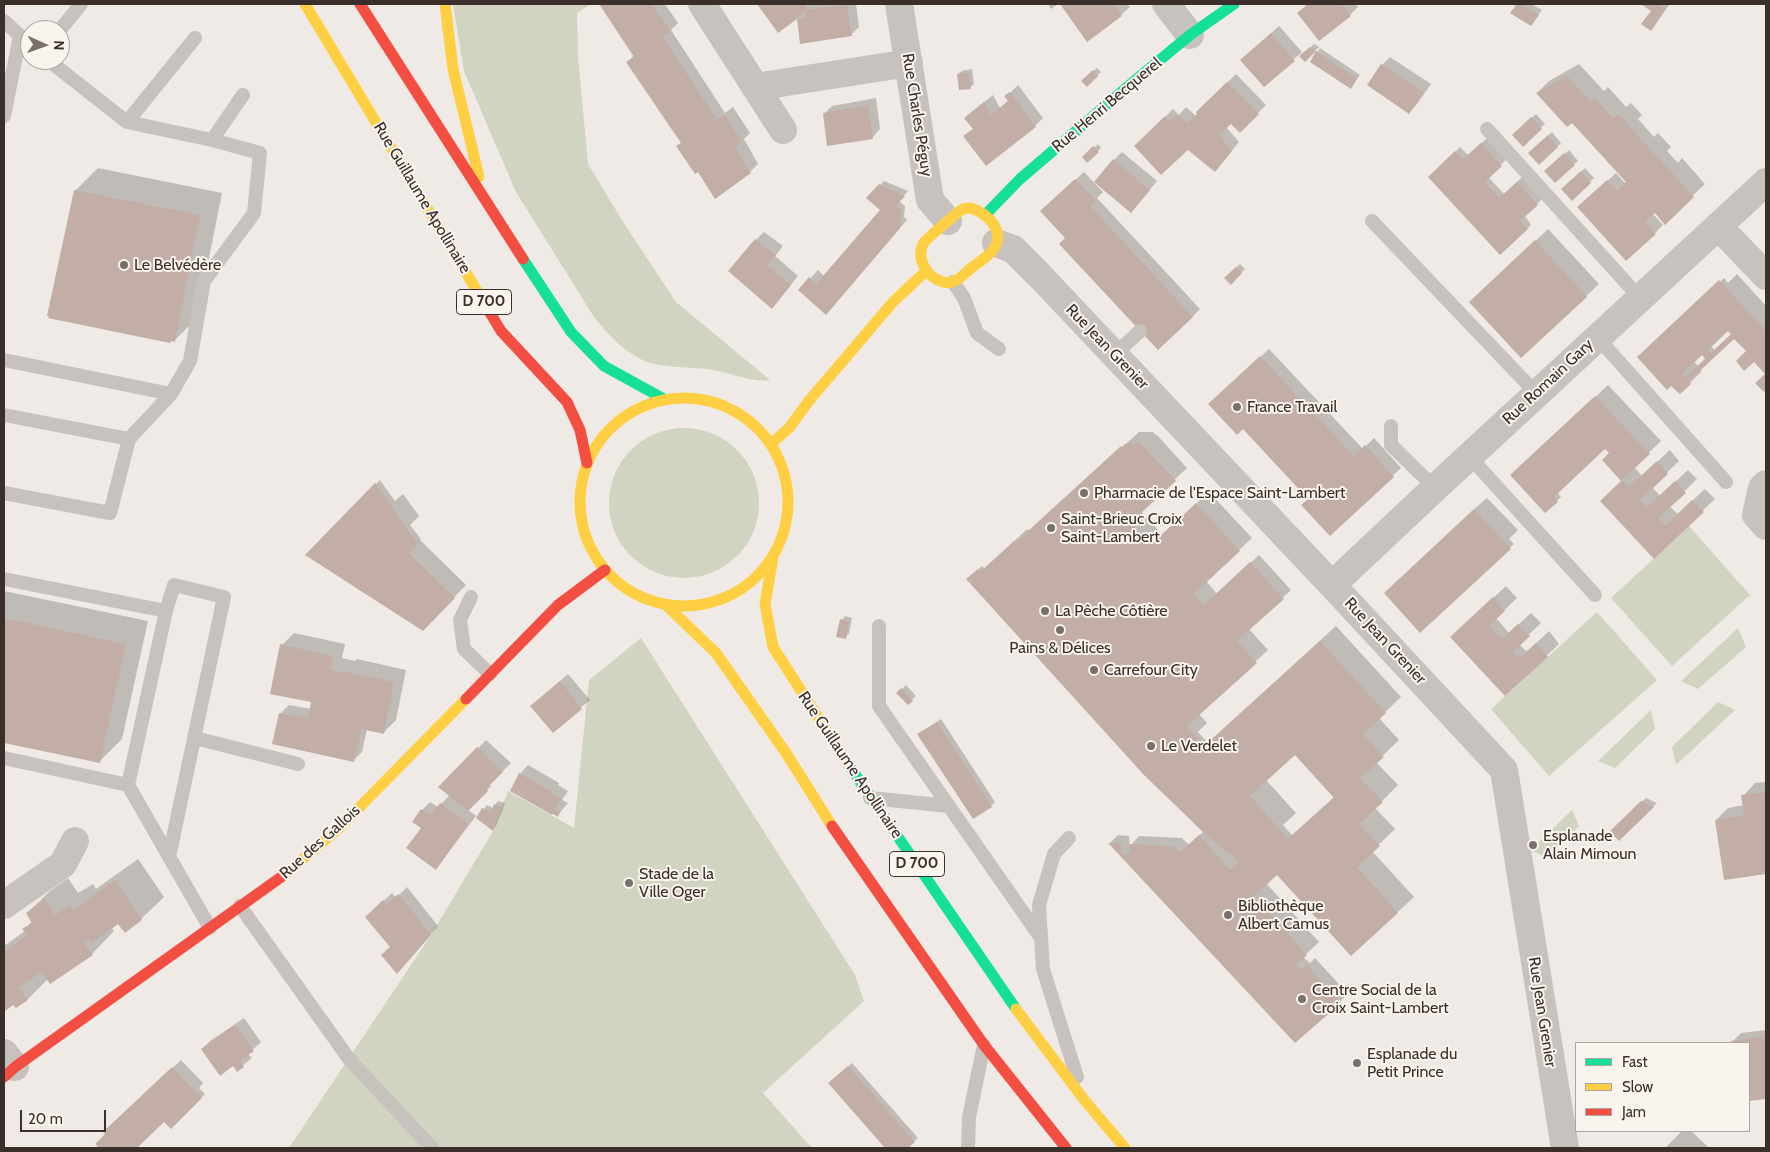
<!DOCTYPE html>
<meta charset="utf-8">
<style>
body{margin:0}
#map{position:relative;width:1770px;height:1152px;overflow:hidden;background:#efeae5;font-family:Cabin,sans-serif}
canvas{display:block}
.frame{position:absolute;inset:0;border:5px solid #3a2f2b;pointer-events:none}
.legend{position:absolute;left:1575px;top:1042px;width:175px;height:90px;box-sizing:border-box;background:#faf4ee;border:1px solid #ada5a0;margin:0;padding:6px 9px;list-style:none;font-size:15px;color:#3a2f2b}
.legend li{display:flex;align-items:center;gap:10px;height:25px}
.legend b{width:25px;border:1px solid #ada5a0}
.north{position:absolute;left:20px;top:20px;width:50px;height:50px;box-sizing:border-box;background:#faf4ee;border:1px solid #ada5a0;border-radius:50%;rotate:92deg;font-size:14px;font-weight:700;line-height:20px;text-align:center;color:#3a2f2b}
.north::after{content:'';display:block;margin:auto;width:18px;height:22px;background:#79706c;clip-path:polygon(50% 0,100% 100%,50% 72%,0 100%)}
.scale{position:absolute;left:20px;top:1110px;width:86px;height:22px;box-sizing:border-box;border:2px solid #3a2f2b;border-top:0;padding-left:6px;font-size:15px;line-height:18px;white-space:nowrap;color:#3a2f2b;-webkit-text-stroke:4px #faf4ee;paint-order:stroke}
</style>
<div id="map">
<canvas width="1770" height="1152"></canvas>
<div class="frame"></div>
<ul class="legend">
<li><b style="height:6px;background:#16e098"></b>Fast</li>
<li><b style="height:6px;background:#ffcf43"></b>Slow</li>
<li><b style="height:6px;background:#f24e42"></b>Jam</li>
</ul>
<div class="north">N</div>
<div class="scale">20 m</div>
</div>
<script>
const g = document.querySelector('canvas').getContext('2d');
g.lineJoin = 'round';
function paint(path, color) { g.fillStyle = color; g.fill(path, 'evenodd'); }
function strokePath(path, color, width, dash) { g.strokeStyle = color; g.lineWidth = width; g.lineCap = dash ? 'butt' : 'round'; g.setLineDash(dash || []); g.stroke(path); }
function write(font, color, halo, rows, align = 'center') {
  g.font = font + ' Cabin,sans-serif'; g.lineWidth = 4; g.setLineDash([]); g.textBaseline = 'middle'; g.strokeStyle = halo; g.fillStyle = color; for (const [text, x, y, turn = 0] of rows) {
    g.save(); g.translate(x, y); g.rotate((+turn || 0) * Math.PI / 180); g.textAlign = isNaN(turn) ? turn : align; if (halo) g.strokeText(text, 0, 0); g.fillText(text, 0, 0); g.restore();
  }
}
const green = new Path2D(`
 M453,4H591L577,13L578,57L588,164L625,225L676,302L770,380C752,383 735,374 718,371C699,367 680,368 660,365C632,361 611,338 594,317L516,192L464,71Z
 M609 503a75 75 0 1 1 150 0a75 75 0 1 1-150 0Z
 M1689,526L1750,595L1672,666L1611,598Z
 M1597,612L1657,680L1549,776L1491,709Z
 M1738,628L1746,647L1698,689L1681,681Z
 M641,638L855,975L864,1001L763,1093L812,1148H289L431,935L493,831L508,791L574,828L589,680Z
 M1718,702L1735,710L1676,765L1672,747Z
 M1651,710L1655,729L1615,768L1598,761Z
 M1572,810L1579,826L1547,858L1531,850Z`);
const shadow = new Path2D(`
 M600,4H665L678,23L671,30L725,113L733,107L750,133L744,139L758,164L750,172L682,143L628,62L634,55Z
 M758,4H856L859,27L851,35L801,42L798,17L778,31Z
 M1048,4H1058L1051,9Z
 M1062,4H1127L1130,7L1121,15L1087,40Z
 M1308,4H1355L1358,7L1350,15L1299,13Z
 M1518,4H1531L1542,10L1531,25L1512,13Z
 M1643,4H1668L1669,5L1654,25L1653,11Z
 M1279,26L1302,52L1264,86L1242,60Z
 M1314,44L1319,47L1305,60L1301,56Z
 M1320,48L1360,75L1350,88L1312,61Z
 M1390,57L1431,84L1417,104L1409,113L1382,65Z
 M1579,64L1604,91L1608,87L1626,107L1631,103L1642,115L1638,119L1654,137L1658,133L1671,147L1667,151L1678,163L1682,158L1705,184L1672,215L1661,208L1652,213L1663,225L1655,233L1587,199L1616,173L1626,184L1628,182L1572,121L1537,93L1549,81Z
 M1097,68L1101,72L1087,85L1083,81Z
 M972,69L974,84L970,87L958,74L962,71Z
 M1236,74L1266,105L1240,131L1231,122L1226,127L1239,142L1215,171L1188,148L1136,146L1173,109L1179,115L1186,107L1196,116L1199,114L1197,112Z
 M1018,85L1043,118L1035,126L965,136L974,128L966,118L974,110L993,95L1000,108L1009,100L1006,97Z
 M876,98L880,129L872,138L824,114L832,106Z
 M1536,114L1545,124L1523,145L1514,135Z
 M1494,132L1513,153L1488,177L1504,194L1530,170L1549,192L1525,216L1531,225L1501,254L1441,165L1460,147L1468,155Z
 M1552,132L1561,143L1539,163L1530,153Z
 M1098,144L1101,148L1087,161L1084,157Z
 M1569,150L1578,161L1574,164L1550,167Z
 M1122,152L1157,181L1139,203L1114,160Z
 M98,168L222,193L197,318L175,340L75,191Z
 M1585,168L1594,178L1572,199L1563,189Z
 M1084,172L1103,192L1097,198L1200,309L1192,317L1050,203Z
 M884,181L908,191L899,201L905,206L904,217L907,220L834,305L800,290L818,270L824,276L882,210L868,198Z
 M1548,229L1599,284L1522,357L1483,290Z
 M764,232L783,246L775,256L798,276L772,308L756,240Z
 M1240,264L1245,269L1231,283L1226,278Z
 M1737,274L1766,306V373L1734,337L1700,369L1702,371L1680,393L1671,384L1716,285L1724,278L1728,283ZM1728,330L1732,334L1715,350L1711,346ZM1702,354L1707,359L1698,366L1694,361Z
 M1269,349L1363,449L1374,438L1401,468L1330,534L1309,499L1218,396Z
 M1608,385L1661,441L1634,467L1642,476L1670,450L1679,461L1652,487L1660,496L1688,470L1697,479L1669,506L1678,514L1705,489L1715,499L1654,557L1602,501L1623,480L1604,460L1611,453L1605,447L1557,492L1561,497L1545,512L1589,403Z
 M1139,432H1153L1155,435L1156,434L1187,468L1141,511L1162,534L1209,492L1252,538L1206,581L1217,594L1259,555L1291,590L1249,629L1268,650L1199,714L1207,723L1198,732L1208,743L1336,626L1401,697L1379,718L1399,740L1376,762L1398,785L1375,808L1395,829L1372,851L1414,897L1351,955L1277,873L1266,883L1319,942L1303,957L1310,963L1315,958L1348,994L1295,1042L1110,843L1118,835L1129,836L1130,846L1139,836L1182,838L1189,845L1204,831L968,579L982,566L985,569L1027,529L1029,531ZM1295,754L1334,797L1292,835L1283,825L1296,813L1266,780Z
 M380,480L395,501L403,494L419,516L410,525L421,539L420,540L466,585L423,629L307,555Z
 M1487,498L1518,530L1509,539L1514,544L1420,631L1471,512Z
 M1506,586L1517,598L1496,618L1509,633L1531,613L1541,623L1519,644L1527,652L1549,631L1559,644L1505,695L1464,625Z
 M4,591L148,621L122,739L99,762L4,742Z
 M845,616L852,618L849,634L845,637L842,620Z
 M294,633L345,644L342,658L355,661L357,659L406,670L396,720L384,732L367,729L362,752L354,760L274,743L281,713L289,705L311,709L313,701L282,645Z
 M568,674L590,700L553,731L532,706Z
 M906,685L916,696L908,703L898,693Z
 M941,719L995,802L991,806L923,731Z
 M486,740L511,763L489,785L491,786L468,810L478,817L487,805L493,808L498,801L505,803L496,826L493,829L476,816L436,868L422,828V810L430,802L438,807L450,795L440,787Z
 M528,765L559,783L558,785L568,791L562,800L568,803L558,815L520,774Z
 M1766,782V873L1725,879L1716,820L1728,808L1744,805L1743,796L1755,783Z
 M1646,798L1657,803L1619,839L1611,831Z
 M138,859L164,897L141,919L119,922L111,927L114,931L92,954L48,979L28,999L16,1007L14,1003L4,1010V946L25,931L24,930L32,921L27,913L50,891L68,878L78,893L93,884L96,889Z
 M407,887L438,926L405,964L391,947L375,909L392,893L396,898Z
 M244,1018L261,1042L248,1054L252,1058L237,1070L233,1064L202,1049L210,1041Z
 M1766,1030V1097L1749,1100V1043H1733V1041L1741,1033Z
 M181,1060L203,1083L199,1088L205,1094L171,1127L165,1120L135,1148H100L96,1144L107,1134L105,1132Z
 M852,1063L918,1138L906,1148H887L830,1083Z
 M1682,1131H1691L1709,1148H1665Z`);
const building = new Path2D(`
 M599,4H652L671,32L663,37L717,120L725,115L742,142L735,147L751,173L715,199L698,172L695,174L676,146L681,143L626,62L634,57Z
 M757,4H807L805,10L797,19L806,18L805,10L847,5L852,36L800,44L797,19L778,33Z
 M1060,4H1114L1122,16L1087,42Z
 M1308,4H1341L1351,16L1319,41L1297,13Z
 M1517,4H1521L1539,15L1531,26L1510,13Z
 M1641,4H1658L1666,9L1651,31L1641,24L1651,11Z
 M1271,33L1295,61L1264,87L1240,60Z
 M1310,47L1316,51L1357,79L1351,89L1310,62L1316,51L1305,62L1299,56Z
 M1381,64L1424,93L1409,114L1367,85Z
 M1093,70L1098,76L1087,87L1081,81Z
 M969,73L971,89L959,90L957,74Z
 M1567,76L1591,102L1595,98L1613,118L1618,114L1694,197L1665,225L1655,213L1645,222L1656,234L1626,261L1577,207L1607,180L1617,191L1626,182L1572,123L1567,127L1536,93Z
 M1227,82L1259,114L1240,133L1231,124L1219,135L1232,151L1215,172L1188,150L1161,175L1134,146L1165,116L1170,122L1177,115L1187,123L1197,114L1196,112Z
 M1010,92L1036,127L986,166L963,136L973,129L964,118L984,102L991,115L1008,101L1004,96Z
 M868,105L873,139L827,146L823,113Z
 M1531,117L1542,129L1523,147L1512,135Z
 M1548,135L1558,147L1539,165L1528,153Z
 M1481,143L1502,166L1485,182L1499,198L1517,182L1538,205L1520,221L1528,229L1500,255L1428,177L1455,151L1463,159Z
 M1093,146L1099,152L1087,163L1082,157Z
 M1564,153L1575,165L1555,183L1544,171Z
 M1113,159L1150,190L1131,213L1094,182Z
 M1581,171L1591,183L1572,201L1561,189Z
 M1075,179L1096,201L1090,206L1193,317L1158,350L1059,244L1065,238L1040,211Z
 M879,184L905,196L896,206L901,210L900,228L826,315L798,290L809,277L816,284L880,210L866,198Z
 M74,190L200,215L175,342L171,341L170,343L48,318L49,316H47Z
 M755,239L776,255L767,265L791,285L772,309L728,271Z
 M1535,240L1587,297L1521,358L1469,302Z
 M1236,267L1242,273L1231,285L1224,278Z
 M1719,280L1766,331V390L1764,392L1755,383L1765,374L1754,362L1744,371L1736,361L1746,351L1734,339L1689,381L1691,384L1680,394L1671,386L1667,390L1637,357ZM1728,331L1731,334L1711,353L1708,350ZM1702,355L1705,359L1685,377L1682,374Z
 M1260,356L1354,456L1365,445L1394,477L1330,536L1301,505L1308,499L1243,429L1237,435L1208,404Z
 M1595,396L1650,454L1622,480L1629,487L1657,461L1668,474L1640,500L1647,507L1675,481L1686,493L1658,518L1665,526L1692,500L1704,512L1654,559L1600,501L1621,481L1602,460L1609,453L1605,449L1554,497L1558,502L1545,513L1510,475Z
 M1140,443L1176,481L1130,523L1150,546L1196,503L1240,551L1194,594L1204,605L1250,562L1284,599L1237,641L1257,663L1187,726L1204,746L1320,641L1386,713L1363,734L1384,757L1360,778L1383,802L1359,824L1380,846L1357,867L1398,913L1351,956L1277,875L1254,896L1307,955L1296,965L1301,970L1307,965L1341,1003L1295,1043L1108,843H1121L1122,854H1130V844L1174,846L1180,852L1199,835L1230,870L1239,862L1202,831L1144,775L966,579L978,569L980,572L1014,541L1016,542L1121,446L1122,447L1125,444ZM1295,755L1334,798L1288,839L1250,796Z
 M375,483L418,544L409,553L455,598L423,631L305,555Z
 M1474,509L1511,549L1420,633L1384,593Z
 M1493,597L1505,611L1489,626L1502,639L1518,624L1530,636L1513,652L1519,658L1536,643L1548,657L1505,696L1450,637Z
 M4,618L126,644L100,763L4,743Z
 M840,619L849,622L846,639L836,637Z
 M280,644L333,656L331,670L343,673V671L394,682L384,734L361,729L354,762L272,744L279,713L308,718L311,702L270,694Z
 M560,681L582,709L553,733L530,706Z
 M901,688L913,701L908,705L896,693Z
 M937,722L992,807L973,819L917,734Z
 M477,747L503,772L486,789L488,791L468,811L438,787Z
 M519,773L552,792L551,793L561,799L555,809L560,812L558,817L553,814L552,815L510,791Z
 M1766,792V874L1724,880L1715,820L1744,815L1741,795Z
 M1641,801L1654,807L1619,841L1610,831Z
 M440,803L469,824L436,870L406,848L421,828L412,822L421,809L430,815Z
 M494,804L502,807L493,831L476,818L482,808L491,812Z
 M115,880L142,920L125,933L118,924L92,943L89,939L84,943L93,955L50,984L41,972L19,988L28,1000L16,1008L13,1005L4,1012V952L27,935L22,929L32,923L26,913L45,899L55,915L70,905L73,910Z
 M398,894L422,922L421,923L431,935L397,974L381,955L390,947L365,917L383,900L387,905Z
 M235,1025L254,1051L240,1061L244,1067L237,1072L233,1066L220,1076L201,1049Z
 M1766,1036V1099L1749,1101V1043H1732L1731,1041Z
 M848,1066L915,1142L908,1148H885L828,1083Z
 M172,1067L202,1098L171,1129L164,1122L137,1148H99L95,1144L105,1134L103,1132Z`);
const lane = new Path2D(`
 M4,21L30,45
 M60,30L81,4
 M4,116L20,36
 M127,122L195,38
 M1487,129L1640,298
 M212,140L243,95
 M1372,221L1536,393
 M953,282L964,298L977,333L999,349
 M1597,337L1726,482
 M1115,354L1140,331
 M4,360L171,394
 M4,415L129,439
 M1391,426V445L1435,488
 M1469,456L1595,595
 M4,493L110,513L129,439L171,394L190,361L204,281L254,213L260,153L212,140L127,122L48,60
 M4,579L166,611L128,785L210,928
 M471,597L460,620L464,649L490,674
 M166,611L174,585L224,597L169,857
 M879,626V706L1041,938
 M195,738L298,764
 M4,758L128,785
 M870,798L949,806
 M1069,838L1054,854L1039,905L1043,969L1077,1077
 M240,906L349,1059L432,1148
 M968,1148L969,1117L984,1045`);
const street = new Path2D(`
 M702,4L783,130
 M899,4L930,200L948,221
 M1166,4L1190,35
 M755,87L909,63
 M1718,226L1766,276
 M996,243L1013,249L1039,275L1332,585L1504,770L1565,1148
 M1766,484L1762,488L1756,515L1766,526
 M1332,585L1435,488L1766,182
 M4,905L63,864L75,841
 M4,1053L15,1067`);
const fast = new Path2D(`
 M986,214L1020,179L1132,83L1190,35L1234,4
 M523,259L571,332L604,366L664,399
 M848,764L1016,1009`);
const slow = new Path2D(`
 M305,4L486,306
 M445,4L453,69L479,177
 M971,208C989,214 1007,233 992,251C986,258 978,263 971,268C965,273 960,280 952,282C946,284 939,281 934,278C924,271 917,256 923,244C925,240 960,210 963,209C966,208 968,208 971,208Z
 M580 502a104 104 0 1 1 208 0a104 104 0 1 1-208 0Z
 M771,444L789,428L808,402L893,302L926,271
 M773,557L765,604L773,647L848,764
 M667,606L716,653L786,753L832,826
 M284,875L339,828L466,699
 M1016,1009L1085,1101L1125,1148`);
const jam = new Path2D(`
 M360,4L523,259
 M486,306L501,331L567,402L580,430L587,463
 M466,699L558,605L605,570
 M832,826L984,1045L1066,1148
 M4,1077L15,1067L284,875`);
const markers = [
 [124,265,5,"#79706c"],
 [1237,407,5,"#79706c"],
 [1084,493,5,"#79706c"],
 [1051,528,5,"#79706c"],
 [1045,611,5,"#79706c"],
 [1060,630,5,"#79706c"],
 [1094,670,5,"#79706c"],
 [1151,746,5,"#79706c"],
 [1533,845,5,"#79706c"],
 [629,883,5,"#79706c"],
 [1228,915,5,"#79706c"],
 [1302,999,5,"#79706c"],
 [1357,1063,5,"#79706c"]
];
const shields = [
 [484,302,55],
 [917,864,55]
];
const shieldNames = [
 ["D 700",484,302],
 ["D 700",917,864]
];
const streetNames = [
 ["Rue Henri Becquerel",1107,105,-40],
 ["Rue Charles Péguy",917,115,81],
 ["Rue Guillaume Apollinaire",422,198,59],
 ["Rue Jean Grenier",1107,347,46],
 ["Rue Romain Gary",1548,382,-43],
 ["Rue Jean Grenier",1385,641,47],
 ["Rue Guillaume Apollinaire",850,765,56],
 ["Rue des Gallois",320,842,-42],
 ["Rue Jean Grenier",1542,1012,81]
];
const poiNames = [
 ["Le Belvédère",134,265],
 ["France Travail",1247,407],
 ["Pharmacie de l'Espace Saint-Lambert",1094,493],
 ["Saint-Brieuc Croix",1061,519],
 ["Saint-Lambert",1061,537],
 ["La Pêche Côtière",1055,611],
 ["Pains & Délices",1060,648,"center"],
 ["Carrefour City",1104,670],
 ["Le Verdelet",1161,746],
 ["Esplanade",1543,836],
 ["Alain Mimoun",1543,854],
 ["Stade de la",639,874],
 ["Ville Oger",639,892],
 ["Bibliothèque",1238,906],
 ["Albert Camus",1238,924],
 ["Centre Social de la",1312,990],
 ["Croix Saint-Lambert",1312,1008],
 ["Esplanade du",1367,1054],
 ["Petit Prince",1367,1072]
];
paint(green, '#d1d4c0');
paint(shadow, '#0003');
paint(building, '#c2aea7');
strokePath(lane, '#c8c2be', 14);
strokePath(street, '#c8c2be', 28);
strokePath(fast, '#16e098', 11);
strokePath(slow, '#ffcf43', 11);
strokePath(jam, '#f24e42', 11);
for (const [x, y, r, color] of markers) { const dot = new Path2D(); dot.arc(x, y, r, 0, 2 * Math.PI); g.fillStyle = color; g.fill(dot); strokePath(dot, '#faf4ee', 2); }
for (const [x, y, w] of shields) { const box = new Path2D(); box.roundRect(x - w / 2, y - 12.5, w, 25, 4); g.fillStyle = '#faf4ee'; g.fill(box); strokePath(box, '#3a2f2b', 1); }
write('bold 15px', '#3a2f2b', null, shieldNames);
write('16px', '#3a2f2b', '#faf4ee', streetNames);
write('16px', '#3a2f2b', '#faf4ee', poiNames, 'left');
</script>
